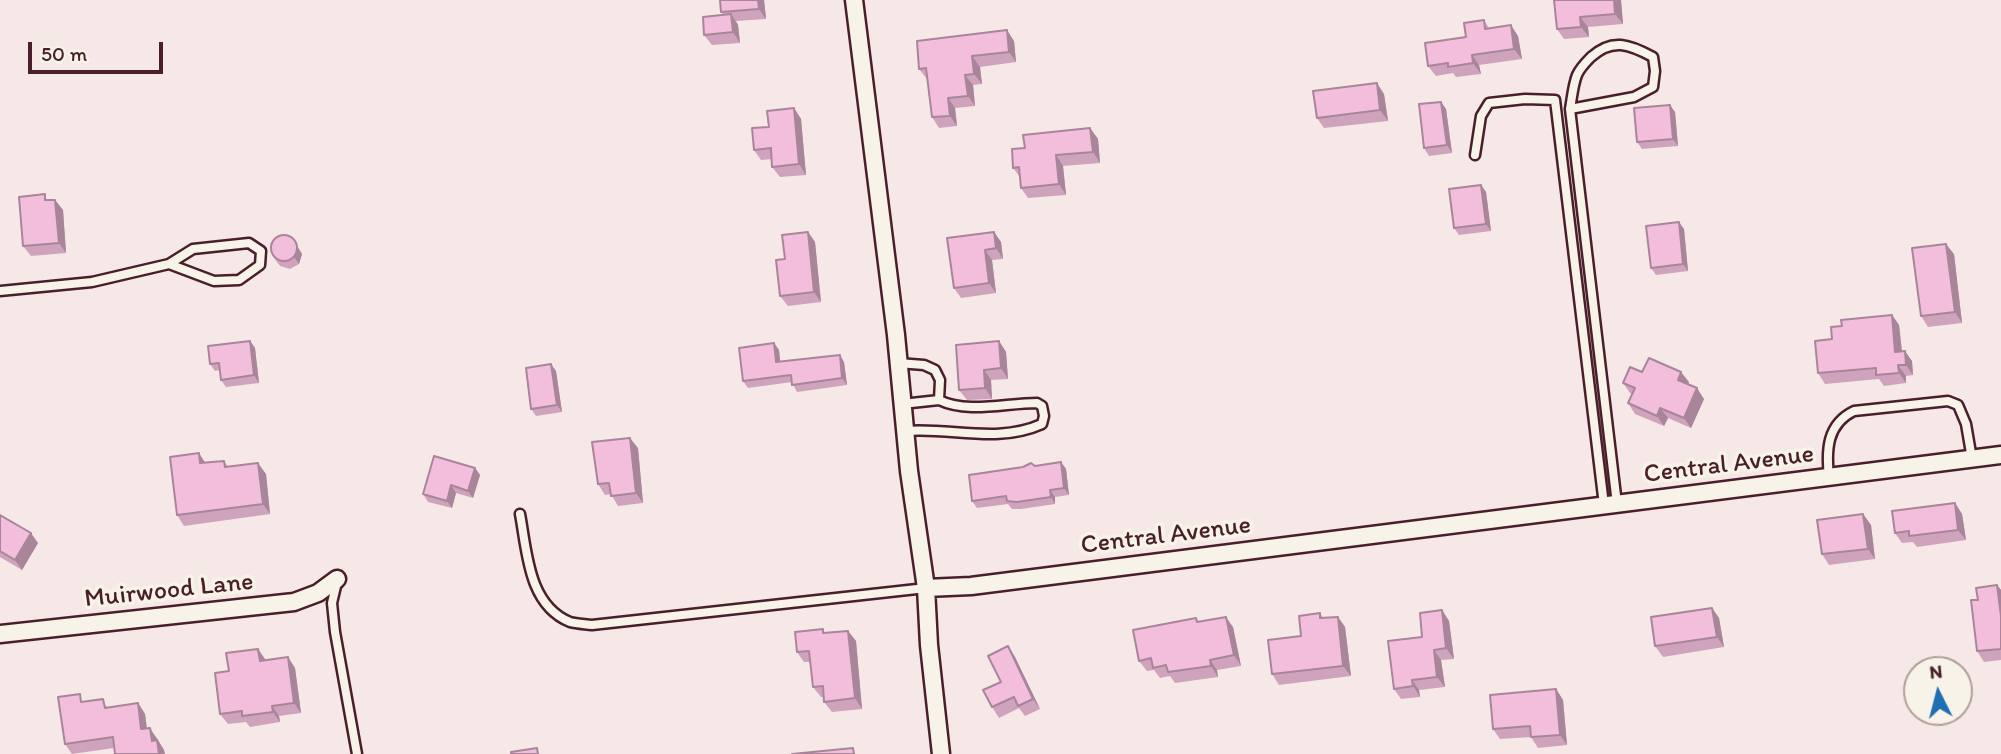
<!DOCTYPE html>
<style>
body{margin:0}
#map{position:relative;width:2001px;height:754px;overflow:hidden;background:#f6e8e6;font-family:Itim,sans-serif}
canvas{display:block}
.north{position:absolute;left:1903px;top:656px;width:70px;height:70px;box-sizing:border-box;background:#f7f3e8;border:2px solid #b29e9c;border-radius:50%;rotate:354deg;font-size:19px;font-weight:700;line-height:28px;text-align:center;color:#4a1f2b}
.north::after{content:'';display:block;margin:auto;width:24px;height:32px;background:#1f6fb2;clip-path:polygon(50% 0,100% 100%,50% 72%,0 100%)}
.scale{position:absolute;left:28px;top:42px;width:135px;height:32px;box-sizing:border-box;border:4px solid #4a1f2b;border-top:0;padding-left:9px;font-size:21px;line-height:24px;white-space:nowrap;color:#4a1f2b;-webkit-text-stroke:5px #f7f3e8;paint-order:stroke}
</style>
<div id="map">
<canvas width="2001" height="754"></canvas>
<div class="north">N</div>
<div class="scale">50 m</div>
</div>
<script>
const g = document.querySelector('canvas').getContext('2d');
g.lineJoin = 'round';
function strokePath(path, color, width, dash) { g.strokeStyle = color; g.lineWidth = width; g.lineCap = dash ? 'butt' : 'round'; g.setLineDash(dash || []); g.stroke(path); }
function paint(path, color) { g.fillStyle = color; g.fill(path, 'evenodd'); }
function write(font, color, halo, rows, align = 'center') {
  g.font = font + ' Itim,sans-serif'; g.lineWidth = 7; g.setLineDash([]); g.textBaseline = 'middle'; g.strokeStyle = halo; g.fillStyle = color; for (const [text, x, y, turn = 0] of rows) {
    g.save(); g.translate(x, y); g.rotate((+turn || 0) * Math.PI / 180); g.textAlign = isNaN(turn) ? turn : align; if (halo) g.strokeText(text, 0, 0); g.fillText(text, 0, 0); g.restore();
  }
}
const service = new Path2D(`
 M1570,109L1634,97L1653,87L1655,71L1653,57C1629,44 1612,38 1591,57C1586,62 1580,68 1577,75C1573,85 1572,98 1570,109L1617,504
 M1475,155L1481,116L1489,103L1525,99L1555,100L1604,505
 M0,291L92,282L169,264L193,249L249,243L261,251L260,265L239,280L214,281L169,264
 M898,363L924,365L935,370L940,380L939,400L902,404
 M905,431C952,427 997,444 1042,424L1044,416L1042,406L1037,403C1005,403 968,414 939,400
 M1829,477C1826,450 1827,424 1854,411L1948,401L1958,405L1966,424L1972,459
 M520,514C527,551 528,605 570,622C577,624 585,624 592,625L926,588
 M337,582L332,603L335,632L357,754`);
const minor = new Path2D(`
 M854,0L896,335L909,471L926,588L971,586L2001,455
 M926,588L929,645L941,754
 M0,634L294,602L318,593L337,579`);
const wall = new Path2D(`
 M720,0H764L766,19L736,21L738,25L740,43L712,45L704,35L724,15L721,12Z
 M1554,0H1621L1623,24L1588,27L1589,37L1564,39L1557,29Z
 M1484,20L1489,28L1518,36L1522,59L1479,65L1481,74L1456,77L1453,73L1436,76L1428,66L1466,37Z
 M1014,41L1016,62L980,67L982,84L973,85L975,106L955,108L957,126L939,128L932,117L927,79L919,69Z
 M1384,94L1388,121L1324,128L1317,118Z
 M1441,102L1446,109L1452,153L1429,156L1424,148Z
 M794,108L801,119L806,175L780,177L772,167V159L761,160L754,150L769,127Z
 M1675,112L1678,146L1642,149L1637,142Z
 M1090,128L1098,139L1100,163L1063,166L1066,195L1028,198L1021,188L1020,177L1013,168L1025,148Z
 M1481,185L1486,192L1491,231L1459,235L1454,228Z
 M49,200H55L63,210L66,253L31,256L23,246Z
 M1684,229L1688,271L1656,275L1651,268Z
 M808,232L815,242L821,302L788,306L780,296L785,259Z
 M994,232L1001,242L1003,259L992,260L996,293L961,298L954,288Z
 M292,238L302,254L299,264L290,269L280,266L275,259Z
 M1954,254L1962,323L1928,327L1921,316Z
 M1892,315L1899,325L1902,351L1912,361L1913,375L1906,376V383L1884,386L1879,379L1825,384L1818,373L1832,339L1842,326Z
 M250,341L255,348L259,383L226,387L221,380L220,370L215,371L210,364Z
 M999,341L1006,352L1008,379L991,380L992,399L967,400L959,390Z
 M774,343L779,350L780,362H844L847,385L797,392L792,382L748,388L743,381Z
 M556,371L562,412L536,416L531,409Z
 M1642,372L1689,382L1688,384L1704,399L1691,428L1668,418L1664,426L1635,414L1628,403L1632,394L1630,393L1623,383Z
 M638,448L643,503L618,506L611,494L605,495L598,484Z
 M224,461L228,467L266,474L270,514L184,526L177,515L206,463Z
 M1061,462L1066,469L1069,495L1055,497V504L1021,509H1012L1008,504L977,508L972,501L1035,466Z
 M475,468L480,475L473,498L456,493L452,508L428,502L423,494Z
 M1955,503L1962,514L1966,540L1917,547L1913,542L1902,543L1895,533Z
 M1863,514L1871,525L1875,559L1829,565L1822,554Z
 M0,515L38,543L22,570L0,557Z
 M1997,585L2001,590V660L1984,662L1977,651L1978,600Z
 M1712,608L1719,618L1724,647L1663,657L1655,646Z
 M1442,610L1449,621L1454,659L1441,660L1445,687L1419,690L1420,697L1401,699L1394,689L1422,637Z
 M1320,613L1323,618L1338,617L1345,627L1351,676L1279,685L1272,674Z
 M1196,618L1198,622L1233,627L1241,666L1217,670L1218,677L1175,683L1170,676L1160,678L1154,670L1147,671L1139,661Z
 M848,631L856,641L862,709L832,712L824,702V697H821L813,687L810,662H804L797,652L826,633Z
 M1008,646L1015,657L1040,709L1025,716L1019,708L999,718L992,707L1001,682Z
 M258,649L265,660L295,668L301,713L279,716L280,722L250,727L246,722L228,724L220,714L229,671Z
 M1556,689L1563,700L1567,745L1538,748L1531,737L1500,739L1493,729Z
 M85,701L109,707L138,703L145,714L147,728L157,738L164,750L114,748L72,754L65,744Z`);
const shadedWall = new Path2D(`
 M758,0H764L766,19L759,9Z
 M1614,0H1621L1623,24L1615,14Z
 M731,14L738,25L740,43L733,32Z
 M1580,17L1588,27L1589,37L1581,27Z
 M1511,25L1518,36L1522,59L1514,49Z
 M1007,30L1014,41L1016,62L1009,52Z
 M1472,55L1479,65L1481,74L1473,63Z
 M972,56L980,67L982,84L974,74Z
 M965,75L973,85L975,106L968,96Z
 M1377,83L1384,94L1388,121L1380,110Z
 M948,98L955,108L957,126L950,116Z
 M1441,102L1446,109L1452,153L1447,145Z
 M1670,105L1675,112L1678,146L1673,139Z
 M794,108L801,119L806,175L799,164Z
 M1090,128L1098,139L1100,163L1093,152Z
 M1056,155L1063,166L1066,195L1059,184Z
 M1481,185L1486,192L1491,231L1486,224Z
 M55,200L63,210L66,253L59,243Z
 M1679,222L1684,229L1688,271L1683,264Z
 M808,232L815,242L821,302L814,292Z
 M994,232L1001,242L1003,259L996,248Z
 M292,238L302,254L299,264L294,257Z
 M1946,244L1954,254L1962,323L1955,312Z
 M985,250L992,260L996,293L989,283Z
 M1892,315L1899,325L1903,362L1895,352Z
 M250,341L255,348L259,383L254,375Z
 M999,341L1006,352L1008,379L1001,368Z
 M774,343L779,350L781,369L776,362Z
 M1905,351L1912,361L1913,375L1906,365Z
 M840,355L844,362L847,385L842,378Z
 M551,364L556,371L562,412L557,405Z
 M1898,365L1906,376V383L1899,373Z
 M984,370L991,380L992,399L985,388Z
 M1681,372L1689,382L1685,390L1678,380Z
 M1697,388L1704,399L1691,428L1684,418Z
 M1660,408L1668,418L1664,426L1657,416Z
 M630,438L638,448L643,503L636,493Z
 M199,453L206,464L200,463Z
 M1061,462L1066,469L1069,495L1064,488Z
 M258,463L266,474L270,514L263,504Z
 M475,468L480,475L473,498L468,491Z
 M451,485L456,493L452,508L447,501Z
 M1050,490L1055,497V504L1051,497Z
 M1955,503L1962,514L1966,540L1958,530Z
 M1863,514L1871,525L1875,559L1868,549Z
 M31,533L38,543L22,570L15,560Z
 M1997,585L2001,590V616Z
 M1712,608L1719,618L1724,647L1717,637Z
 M1442,610L1449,621L1454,659L1446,648Z
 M1226,617L1233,627L1241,666L1234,655Z
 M1338,617L1345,627L1351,676L1343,666Z
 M848,631L856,641L862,709L855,698Z
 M1008,646L1015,657L1040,709L1033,699Z
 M258,649L265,659L267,671L260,661Z
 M1434,650L1441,660L1445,687L1437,677Z
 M288,657L295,668L301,713L294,703Z
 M1210,660L1217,670L1218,677L1211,666Z
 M1412,680L1419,690L1420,697L1413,686Z
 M1556,689L1563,700L1567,745L1560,735Z
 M138,703L145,714L148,740L141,729Z
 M272,706L279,716L280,722L273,712Z
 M150,728L164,750L165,754H159L152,741Z`);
const building = new Path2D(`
 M720,0H758L759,9L721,12Z
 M1554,0H1614L1615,14L1580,17L1581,27L1557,29Z
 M731,14L733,32L704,35L703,17Z
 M1484,20L1485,29L1511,25L1514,49L1472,55L1473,63L1448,67V63L1428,66L1425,43L1466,37L1464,23Z
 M1007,30L1009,52L972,56L974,74L965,75L968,96L948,98L950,116L932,117L926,68L919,69L917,41Z
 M1377,83L1380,110L1317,118L1313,91Z
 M1441,102L1447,145L1424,148L1419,104Z
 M1670,105L1673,139L1637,142L1634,108Z
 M794,108L799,164L772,167L771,148L754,150L752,128L769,127L767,111Z
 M1090,128L1093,152L1056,155L1059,184L1021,188L1019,167L1013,168L1012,149L1025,148L1023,135Z
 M1481,185L1486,224L1454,228L1449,189Z
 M45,194V200H55L59,243L23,246L19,197Z
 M1679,222L1683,264L1651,268L1646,226Z
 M808,232L814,292L780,296L776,260L785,259L782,235Z
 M994,232L996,248L985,250L989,283L954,288L947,238Z
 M271 248a13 13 0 1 1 26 0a13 13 0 1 1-26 0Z
 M1946,244L1955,312L1921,316L1912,248Z
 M1892,315L1895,352L1905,351L1906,365H1898L1899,373L1876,375V368L1818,373L1815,341L1832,339L1831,327L1842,326L1841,320Z
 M250,341L254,375L221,380L219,363L210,364L208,346Z
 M999,341L1001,368L984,370L985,388L959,390L956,345Z
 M774,343L776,362L840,355L842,378L792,385L791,375L743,381L739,348Z
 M1649,358L1681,372L1678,380L1697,388L1684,418L1660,408L1657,416L1628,403L1635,388L1623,383L1630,367L1642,372Z
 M551,364L557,405L531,409L526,368Z
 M630,438L636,493L611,496L609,483L598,484L592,442Z
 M199,453L200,463L224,461L225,467L258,463L263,504L177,515L170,457Z
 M434,456L475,468L468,491L451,485L447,501L423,494Z
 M1061,462L1064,488L1050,490L1051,497L1017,502L1007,501L1006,496L972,501L969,475L1023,467L1031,463L1035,466Z
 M1955,503L1958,530L1909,536V531L1895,533L1892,511Z
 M1863,514L1868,549L1822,554L1817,520Z
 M0,515L31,533L15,560L0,551Z
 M1997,585L2001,616V649L1977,651L1971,600H1978L1976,588Z
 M1712,608L1717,637L1655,646L1651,617Z
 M1442,610L1446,648L1434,650L1437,677L1412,680L1413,686L1394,689L1388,641L1422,637L1420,613Z
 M1320,613V618L1338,617L1343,666L1272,674L1268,640L1301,636L1299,616Z
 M1226,617L1234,655L1210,660L1211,666L1168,672L1166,665L1153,668L1151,658L1139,661L1133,630L1196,618L1197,622Z
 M823,629V633L848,631L855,698L824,702L823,686L813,687L809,651L797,652L795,632Z
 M1008,646L1033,699L1018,706L1014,697L992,707L983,690L1001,682L988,656Z
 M258,649L260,661L288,657L294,703L272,706L273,712L242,716V711L220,714L215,673L229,671L226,653Z
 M1556,689L1560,735L1531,737L1530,726L1493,729L1490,695Z
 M80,694L81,702L103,699L105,708L138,703L141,729L150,728L152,741L157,740L159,754H115L113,737L65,744L58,697Z
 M537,748L538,754H511V752Z
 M853,748L854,754H792Z`);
const streetNames = [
 ["Central Avenue",1729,465,-7],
 ["Central Avenue",1166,536,-7],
 ["Muirwood Lane",169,591,-6]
];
strokePath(service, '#4a1f2b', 13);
strokePath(minor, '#4a1f2b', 21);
strokePath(service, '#f7f3e8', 8);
strokePath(minor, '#f7f3e8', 16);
paint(wall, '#d0a3bd');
paint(shadedWall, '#a9859a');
paint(building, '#f2bedc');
strokePath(building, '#a9859a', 2);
write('26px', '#4a1f2b', '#f7f3e8', streetNames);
</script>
